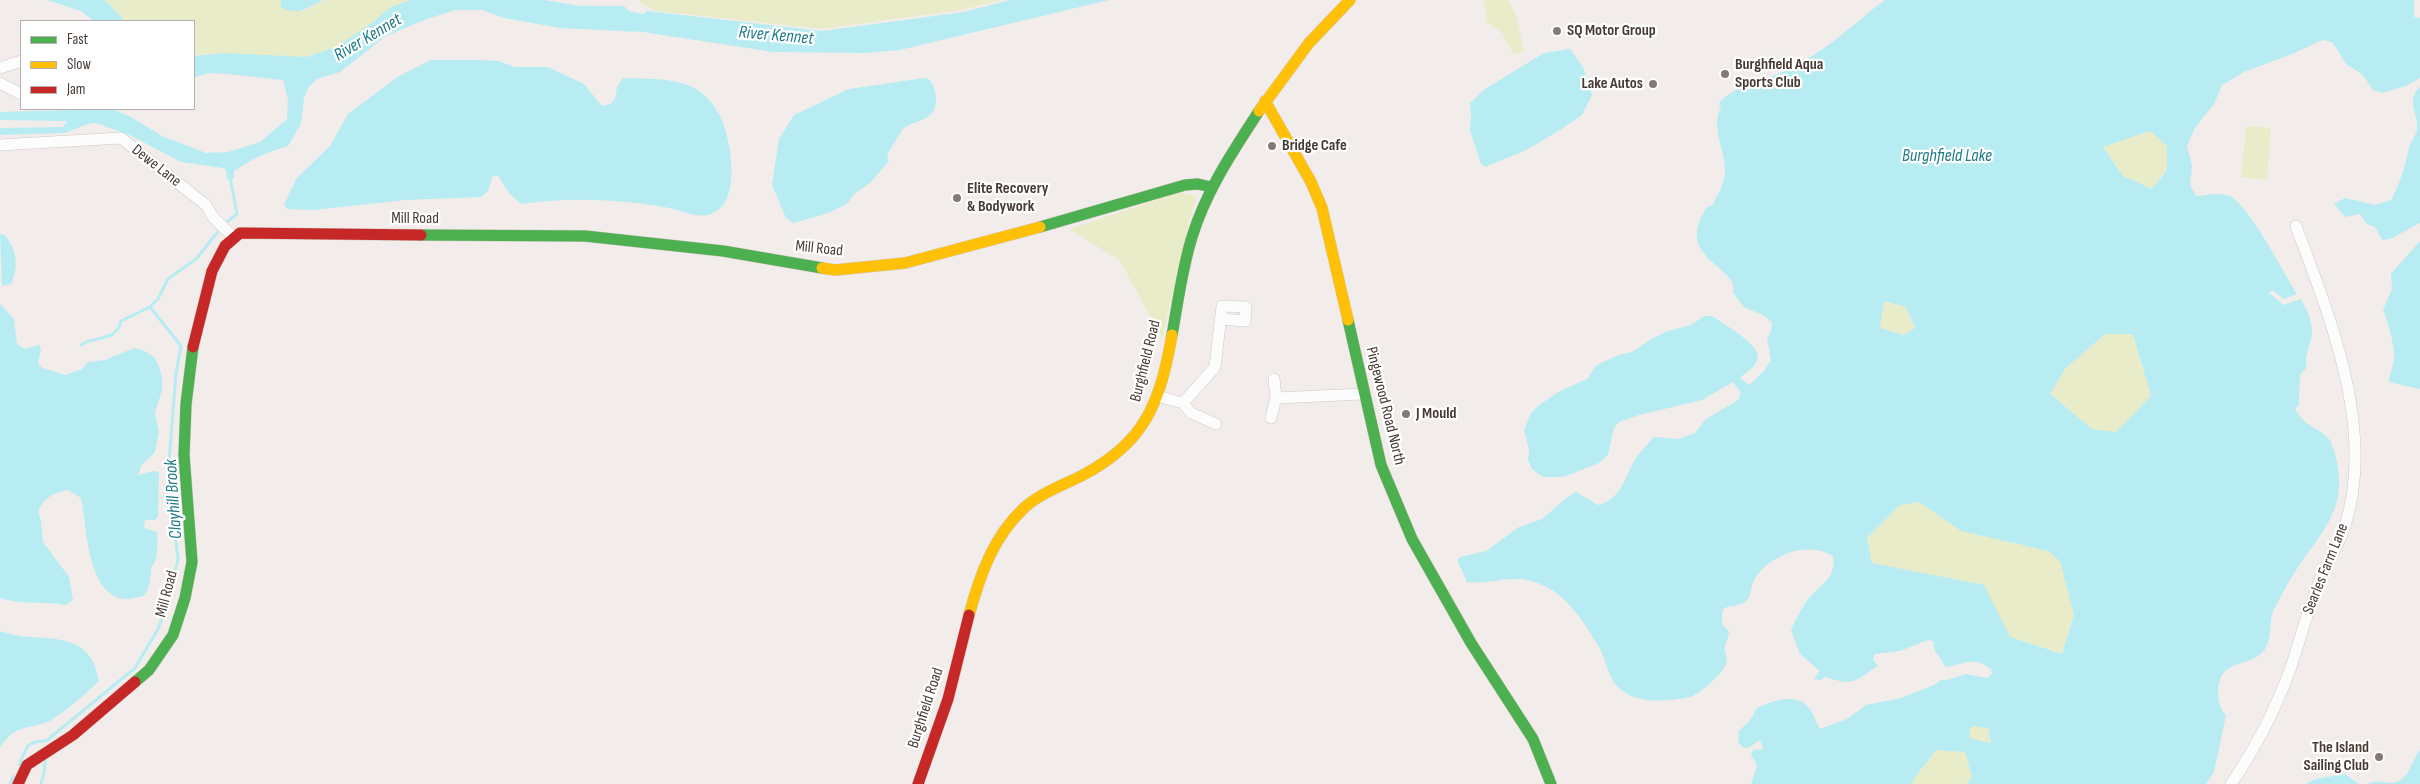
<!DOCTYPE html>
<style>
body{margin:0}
#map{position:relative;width:2420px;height:784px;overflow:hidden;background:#f2edea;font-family:"Sofia Sans Condensed",sans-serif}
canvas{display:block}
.legend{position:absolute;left:20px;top:20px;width:175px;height:90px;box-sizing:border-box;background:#fff;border:1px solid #b6b1ae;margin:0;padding:6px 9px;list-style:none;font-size:15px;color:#483b35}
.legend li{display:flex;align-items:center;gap:10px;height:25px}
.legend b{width:25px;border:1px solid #b6b1ae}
</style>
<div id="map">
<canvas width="2420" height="784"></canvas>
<ul class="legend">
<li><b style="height:6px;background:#4caf50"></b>Fast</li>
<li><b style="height:6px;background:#ffc107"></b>Slow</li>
<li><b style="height:6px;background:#c62828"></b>Jam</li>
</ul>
</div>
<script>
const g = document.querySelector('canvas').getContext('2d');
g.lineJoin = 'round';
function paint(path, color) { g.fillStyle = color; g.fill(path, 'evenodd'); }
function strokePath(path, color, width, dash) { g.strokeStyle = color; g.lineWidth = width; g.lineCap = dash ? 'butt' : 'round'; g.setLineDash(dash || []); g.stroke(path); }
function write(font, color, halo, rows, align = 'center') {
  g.font = font + ' "Sofia Sans Condensed",sans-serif'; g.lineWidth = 4.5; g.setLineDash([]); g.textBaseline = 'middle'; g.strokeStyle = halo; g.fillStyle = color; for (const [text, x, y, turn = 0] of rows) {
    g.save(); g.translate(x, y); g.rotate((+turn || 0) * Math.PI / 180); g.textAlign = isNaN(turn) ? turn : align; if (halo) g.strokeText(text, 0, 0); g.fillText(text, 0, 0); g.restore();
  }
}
const green = new Path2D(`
 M105,0H282L280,6L305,11L324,0H411C379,8 358,42 327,51C317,54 307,58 297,58C262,58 228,49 194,56V21H125Z
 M638,0H1001L961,10L822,29L656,11L643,5Z
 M1484,0H1508L1516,15L1524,51L1514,55L1502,33L1487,23Z
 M2246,126L2271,128L2267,180L2241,177Z
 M2150,131L2167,146V169L2152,189L2123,176L2103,147Z
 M1178,193L1197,196L1192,211L1162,339L1120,261L1070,229Z
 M1884,301L1906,307L1915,328L1904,335L1880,328Z
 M2105,334H2133L2151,397L2116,432L2092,429L2050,394L2065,369Z
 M1919,502L1961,531L2048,551L2061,561L2074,615L2062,654L2010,637L1983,585L1871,563L1867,538L1900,505Z
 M1970,725L1988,728L1991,743L1968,738Z
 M1936,750L1965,752L1972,777L1967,784H1913V780Z`);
const water = new Path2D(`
 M47,0H105L125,21H94L81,11Z
 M282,0H324C308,7 297,18 280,6Z
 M411,0H544L582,6H624L629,11L643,14L647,11L822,31L964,12L1010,0H1109L900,50L867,53L773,52L643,32L560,28L504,18L482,10H455L427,19L386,36L340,72L317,79L309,87L304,98L301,124L288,146C268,152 251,159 234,171V179H227L226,170L223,168L181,162L132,136L96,123L88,124L65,133L0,135V128L63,127L67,121L0,120V112L112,109L131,117L162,136L206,153L228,152L260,142L287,119L288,100L283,80L227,74L208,73L194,78V56L223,53L306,57L336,47L373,22L391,7Z
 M1885,0H2414V17L2420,18V78L2406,86L2382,93L2373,90L2363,75L2346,64L2333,43L2325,40L2318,42L2292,54L2244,72L2222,85L2214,104L2195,128L2187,146L2192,166L2190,185L2196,196C2205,196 2217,192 2227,195C2246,199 2285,275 2297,294L2284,299L2272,290L2269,293L2284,305L2301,299C2306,308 2311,318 2312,329C2313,342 2303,356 2307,367L2300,375L2299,405L2295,408C2303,426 2315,425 2328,438C2335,445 2340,475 2339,485C2339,514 2319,537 2303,560C2292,575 2283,592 2274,609C2268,622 2273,636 2265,649C2250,671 2218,654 2218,695C2219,703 2220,709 2226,715L2214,772L2206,784H1967L1972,777L1965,752L1936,750L1913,780V784H1751L1757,766L1751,754L1753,750L1763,749L1760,740L1748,748L1742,747L1738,741L1739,731L1751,719L1757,708C1772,701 1797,692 1809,708C1814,714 1816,723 1820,729L1847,719L1866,705L1901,698L1934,685L1941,680H1947L1966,674L1987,678L1992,674L1991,669C1971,655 1967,664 1946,667C1941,662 1941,656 1935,652L1933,641L1928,640L1900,651L1875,654L1873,660L1878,666C1853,682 1854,686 1825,677L1821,680L1814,679L1820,671L1800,654L1791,630C1795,620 1800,611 1806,602C1818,585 1837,580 1833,556C1807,540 1767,555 1753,582C1750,588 1752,595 1747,600C1739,608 1731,604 1723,609C1721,619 1721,626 1729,631C1729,637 1726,641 1725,646C1724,651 1727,656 1727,661C1726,671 1699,695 1690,697C1668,701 1638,705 1620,689C1609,680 1606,661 1600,649C1589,629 1571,602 1552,590C1517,569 1501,585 1467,582L1457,560L1460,557L1486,551L1519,527L1542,519L1569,496L1576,492L1598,505C1621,500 1625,476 1636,458C1641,451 1648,444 1654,437L1679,439L1695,433L1706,419L1738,400L1741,393L1733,382L1702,400L1639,415L1619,422L1614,428L1608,455L1599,463L1584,469L1563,477H1543L1532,469L1528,460L1529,450L1524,430L1531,413L1538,406L1558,392L1587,379L1595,367L1601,363L1619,355L1632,352L1651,339L1668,331L1691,325L1704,316H1712C1723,324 1765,346 1757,361C1754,368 1745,373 1740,378L1749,385L1763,372L1771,360L1767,338L1771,331L1772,323L1765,316L1744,307L1733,293C1741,266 1670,259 1708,206H1712C1717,196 1724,185 1725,173C1726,150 1710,129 1721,107L1719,103C1733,87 1753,84 1773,76C1790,69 1809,59 1824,48C1845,34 1864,15 1885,0ZM2150,131L2167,146V170L2152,189L2123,176L2103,147ZM1884,301L1906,307L1915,328L1904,335L1880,328ZM2105,334H2133L2151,396L2116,432L2092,429L2050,394L2065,369ZM1919,502L1961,531L2048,551L2060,561L2074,615L2062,654L2010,637L1984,585L1872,563L1867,538L1900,505ZM1971,726L1988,728L1991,743L1969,738Z
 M1570,49L1583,67L1592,95L1582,115L1557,132L1526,150L1485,167L1481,164L1470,130L1471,115L1470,103L1485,89L1544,53Z
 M431,60H479L498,61L515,67H548L584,84L602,106L610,104L615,99L617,87L623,78C647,79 681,77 701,92C709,99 715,106 720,116C731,138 742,201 713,213C699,220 683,211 669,208C620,199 570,197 521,204L509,193L498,176H493L488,191L481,197L406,200L313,210L287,209L284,205L296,179L330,146L348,114L399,76Z
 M924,78L930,80C938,92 940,110 926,118C919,122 910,123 904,128C897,135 894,146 887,154L889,161L870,183L854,194L847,204L828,213L794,223L786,218L772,185L779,139L794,115L849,89Z
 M2420,87V223L2390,239L2382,240L2375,227L2367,224L2360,214L2345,217L2334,204L2345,198L2375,205L2391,200C2401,182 2405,164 2410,145C2412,140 2416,135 2417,130C2419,115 2405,100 2420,87Z
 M0,234L5,235C17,250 19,266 11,284L2,286Z
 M2420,241V389L2389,382C2389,374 2394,366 2394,358C2395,346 2388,322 2383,310L2392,289L2391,274Z
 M0,304L14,319L17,344L24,349L39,345L41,350L38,363L42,368L66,375L82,369L88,362L105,360L134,348L143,350L154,357L159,366L162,377V390L155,413L159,432L155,452L141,466L138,475L154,471L159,472L158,517L155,520H145L144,528L157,532C158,537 157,554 156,559C155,563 151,566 151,570C150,582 151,585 144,596C138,597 131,599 125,599C87,596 87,526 81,498L68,490C53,493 45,497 38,511L41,521L43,542L69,577L73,600L66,605C44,601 20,605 0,598Z
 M0,631C40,646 89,623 99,681C84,695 70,708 53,719C31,732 17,720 0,748Z
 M2420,750V784H2367C2376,780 2381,782 2390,783C2409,783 2411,761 2420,750Z
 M2345,774L2359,784H2305L2316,779Z`);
const stream = new Path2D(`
 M224,224L237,214L230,177
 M81,345C95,335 116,343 121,321L150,307
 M19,765C27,748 25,741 46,741L135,668L158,629L170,594L178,559L168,475L176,373L181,346L150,307L158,299L168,279L196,259L220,229
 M10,784L13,777
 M41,784L44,773L45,760`);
const street = new Path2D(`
 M0,68L21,61
 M0,83L21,94
 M0,145L121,138L206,205L213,217L233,237
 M1274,379L1276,398L1363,394
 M1157,396L1183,403L1191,413L1216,424
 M1183,403L1215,367L1222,306L1246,307L1245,321L1220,319
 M1271,418L1276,398
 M2231,784C2255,749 2275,710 2290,670C2296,653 2301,634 2307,616C2312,603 2316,590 2321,577C2328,561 2338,546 2344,529C2377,431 2330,318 2296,226`);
const fast = new Path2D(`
 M1040,227L1185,185L1198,184L1211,187
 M421,235L585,236L723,251L822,268
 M1348,320L1381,465L1412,539L1471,643L1533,739L1551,784
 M1172,335C1178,302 1182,269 1192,237C1206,191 1233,151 1259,111
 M135,682L149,670L173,635L185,598L192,562L184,455L186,404L193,347`);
const slow = new Path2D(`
 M1265,101L1311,182L1322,208L1348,320
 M1259,111L1309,43L1350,0
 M822,268L835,270L905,263L1040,227
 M969,615C980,575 993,537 1024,508C1040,493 1064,485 1083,475C1146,442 1160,402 1172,335`);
const jam = new Path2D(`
 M193,347L212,271L225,246L240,233L421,235
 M18,784L27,765L73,735L135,682
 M918,784L948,699L969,615`);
const markers = [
 [1557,31,5,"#847974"],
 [1725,74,5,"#847974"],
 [1653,84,5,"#847974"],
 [1272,146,5,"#847974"],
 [957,198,5,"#847974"],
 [1406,414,5,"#847974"],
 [2379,757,5,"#847974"]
];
const poiNames = [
 ["SQ Motor Group",1567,31],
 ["Burghfield Aqua",1735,65],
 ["Sports Club",1735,83],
 ["Lake Autos",1643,84,"right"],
 ["Bridge Cafe",1282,146],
 ["Elite Recovery",967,189],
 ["& Bodywork",967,207],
 ["J Mould",1416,414],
 ["The Island",2369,748,"right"],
 ["Sailing Club",2369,766,"right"]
];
const streetNames = [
 ["Dewe Lane",156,166,38],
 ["Mill Road",415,219],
 ["Mill Road",819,249,6],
 ["Burghfield Road",1146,361,-76],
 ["Pingewood Road North",1385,406,76],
 ["Searles Farm Lane",2326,569,-68],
 ["Mill Road",167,594,-75],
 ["Burghfield Road",926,708,-72]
];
const waterNames = [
 ["River Kennet",776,36,5],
 ["River Kennet",368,38,-31],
 ["Burghfield Lake",1947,156],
 ["Clayhill Brook",174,499,-94]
];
paint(green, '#e9ecc8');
paint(water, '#b7ecf2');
strokePath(stream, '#b7ecf2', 3);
strokePath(street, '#cec9c6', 12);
strokePath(fast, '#d3c9c2', 12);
strokePath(slow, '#d3c9c2', 12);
strokePath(jam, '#d3c9c2', 12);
strokePath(street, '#fdfcfc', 11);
strokePath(fast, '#4caf50', 11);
strokePath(slow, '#ffc107', 11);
strokePath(jam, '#c62828', 11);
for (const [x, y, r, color] of markers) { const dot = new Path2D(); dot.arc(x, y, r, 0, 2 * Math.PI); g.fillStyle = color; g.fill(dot); strokePath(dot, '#fff', 2); }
write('bold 16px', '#483b35', '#fff', poiNames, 'left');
write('16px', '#483b35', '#fff', streetNames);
write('italic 18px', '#207b89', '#fff', waterNames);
</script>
